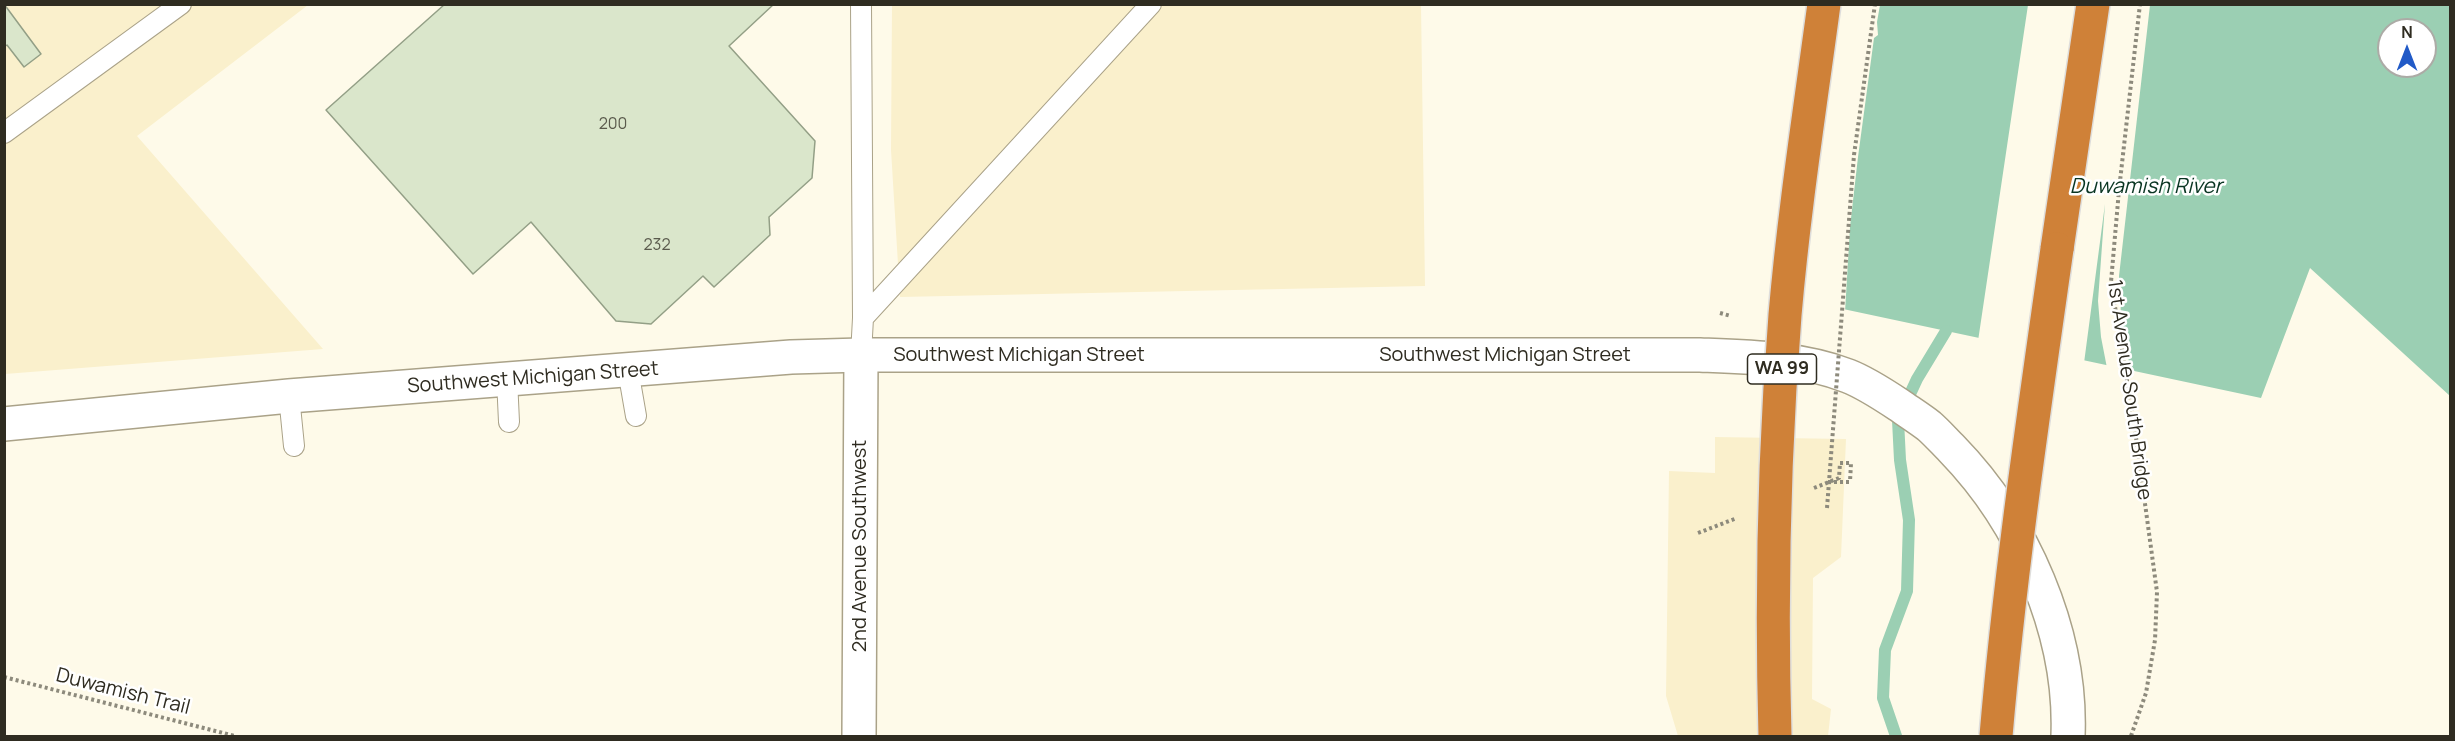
<!DOCTYPE html>
<style>
body{margin:0}
#map{position:relative;width:2455px;height:741px;overflow:hidden;background:#fefae9;font-family:Manrope,sans-serif}
canvas{display:block}
.frame{position:absolute;inset:0;border:6px solid #2f2c21;pointer-events:none}
.north{position:absolute;left:2377px;top:18px;width:60px;height:60px;box-sizing:border-box;background:#fff;border:2px solid #acaba6;border-radius:50%;rotate:0deg;font-size:16px;font-weight:700;line-height:24px;text-align:center;color:#2f2c21}
.north::after{content:'';display:block;margin:auto;width:21px;height:27px;background:#215ac7;clip-path:polygon(50% 0,100% 100%,50% 72%,0 100%)}
</style>
<div id="map">
<canvas width="2455" height="741"></canvas>
<div class="frame"></div>
<div class="north">N</div>
</div>
<script>
const g = document.querySelector('canvas').getContext('2d');
g.lineJoin = 'round';
function paint(path, color) { g.fillStyle = color; g.fill(path, 'evenodd'); }
function strokePath(path, color, width, dash) { g.strokeStyle = color; g.lineWidth = width; g.lineCap = dash ? 'butt' : 'round'; g.setLineDash(dash || []); g.stroke(path); }
function write(font, color, halo, rows, align = 'center') {
  g.font = font + ' Manrope,sans-serif'; g.lineWidth = 5; g.setLineDash([]); g.textBaseline = 'middle'; g.strokeStyle = halo; g.fillStyle = color; for (const [text, x, y, turn = 0] of rows) {
    g.save(); g.translate(x, y); g.rotate((+turn || 0) * Math.PI / 180); g.textAlign = isNaN(turn) ? turn : align; if (halo) g.strokeText(text, 0, 0); g.fillText(text, 0, 0); g.restore();
  }
}
const built = new Path2D(`
 M5,5H308L137,136L323,349L5,374Z
 M892,5H1421L1425,286L900,297L891,150Z
 M1715,437L1846,439L1841,557L1813,578L1812,699L1831,709L1828,736H1678L1666,696L1669,471L1715,473Z`);
const water = new Path2D(`
 M1801,5H2450V396L2310,268L2261,398L1768,293ZM2389,30H2425V66H2389Z`);
const pier = new Path2D(`
 M1798,4L1880,5L1877,22L1878,35L1874,38L1858,157L1850,227L1845,312L1767,296L1765,292Z
 M2028,5H2150L2119,276L2122,335L2132,373L2107,368L2101,337L2098,301L2105,204L2084,363L1978,341Z`);
const stream = new Path2D(`
 M1896,736L1883,698L1885,650L1907,591L1909,520L1900,460L1898,420L1917,379L1946,331`);
const building = new Path2D(`
 M4,4L41,54L24,67L7,45L4,47Z
 M445,4H774L729,46L815,141L812,178L769,217L770,235L714,287L703,276L651,324L616,321L531,222L473,274L326,110Z`);
const path = new Path2D(`
 M1720,313L1731,316
 M1814,488L1839,478L1840,463H1851L1850,482
 M1698,533L1737,518
 M4,677L235,736
 M2131,736L2146,693L2155,640L2157,592L2135,430L2111,282L2119,190L2140,4`);
const lane = new Path2D(`
 M4,133L181,4
 M863,318L1151,4
 M861,355L863,318L861,4
 M628,370L636,416
 M507,379L509,422
 M289,396L294,446`);
const street = new Path2D(`
 M4,424L289,396L791,357L861,355H1700C1751,357 1801,358 1848,376C1866,383 1884,395 1899,405C1909,412 1920,419 1929,426C1937,433 1944,441 1952,449C2023,522 2072,632 2068,736`);
const secondary = new Path2D(`
 M859,736L861,355`);
const highway = new Path2D(`
 M2057,249L2093,4`);
const pathBridge = new Path2D(`
 M1828,482H1850
 M1827,508L1854,155L1875,4`);
const highwayBridge = new Path2D(`
 M1775,736C1771,596 1774,455 1785,315C1794,211 1810,108 1824,4
 M1996,736C2010,573 2034,411 2057,249`);
const numberNames = [
 ["200",613,125],
 ["232",657,246]
];
const shields = [
 [1782,369,69]
];
const shieldNames = [
 ["WA 99",1782,369]
];
const streetNames = [
 ["Southwest Michigan Street",1019,355],
 ["Southwest Michigan Street",1505,355],
 ["Southwest Michigan Street",533,378,-4],
 ["1st Avenue South Bridge",2129,390,82],
 ["2nd Avenue Southwest",860,546,-90],
 ["Duwamish Trail",123,692,14]
];
const waterNames = [
 ["Duwamish River",2146,187]
];
paint(built, '#faf0cc');
paint(water, '#9bcfb3');
paint(pier, '#fefae9');
strokePath(stream, '#9bcfb3', 12);
paint(building, '#dae6cb');
strokePath(building, '#939f86', 1.5);
strokePath(lane, '#aaa288', 22);
strokePath(street, '#aaa288', 36);
strokePath(secondary, '#aaa288', 36);
strokePath(highway, '#dedddb', 36);
strokePath(path, '#8d8a7c', 4, [3, 3]);
strokePath(lane, '#fff', 20);
strokePath(street, '#fff', 33);
strokePath(secondary, '#fff', 33);
strokePath(highway, '#cf8138', 33);
strokePath(highwayBridge, '#dedddb', 36, []);
strokePath(pathBridge, '#8d8a7c', 4, [3, 3]);
strokePath(highwayBridge, '#cf8138', 33);
write('16px', '#5a5a4c', null, numberNames);
for (const [x, y, w] of shields) { const box = new Path2D(); box.roundRect(x - w / 2, y - 15, w, 30, 4.5); g.fillStyle = '#fff'; g.fill(box); strokePath(box, '#2f2c21', 1.5); }
write('bold 18px', '#2f2c21', null, shieldNames);
write('20px', '#2f2c21', '#fff', streetNames);
write('italic 21px', '#093522', '#fff', waterNames);
</script>
